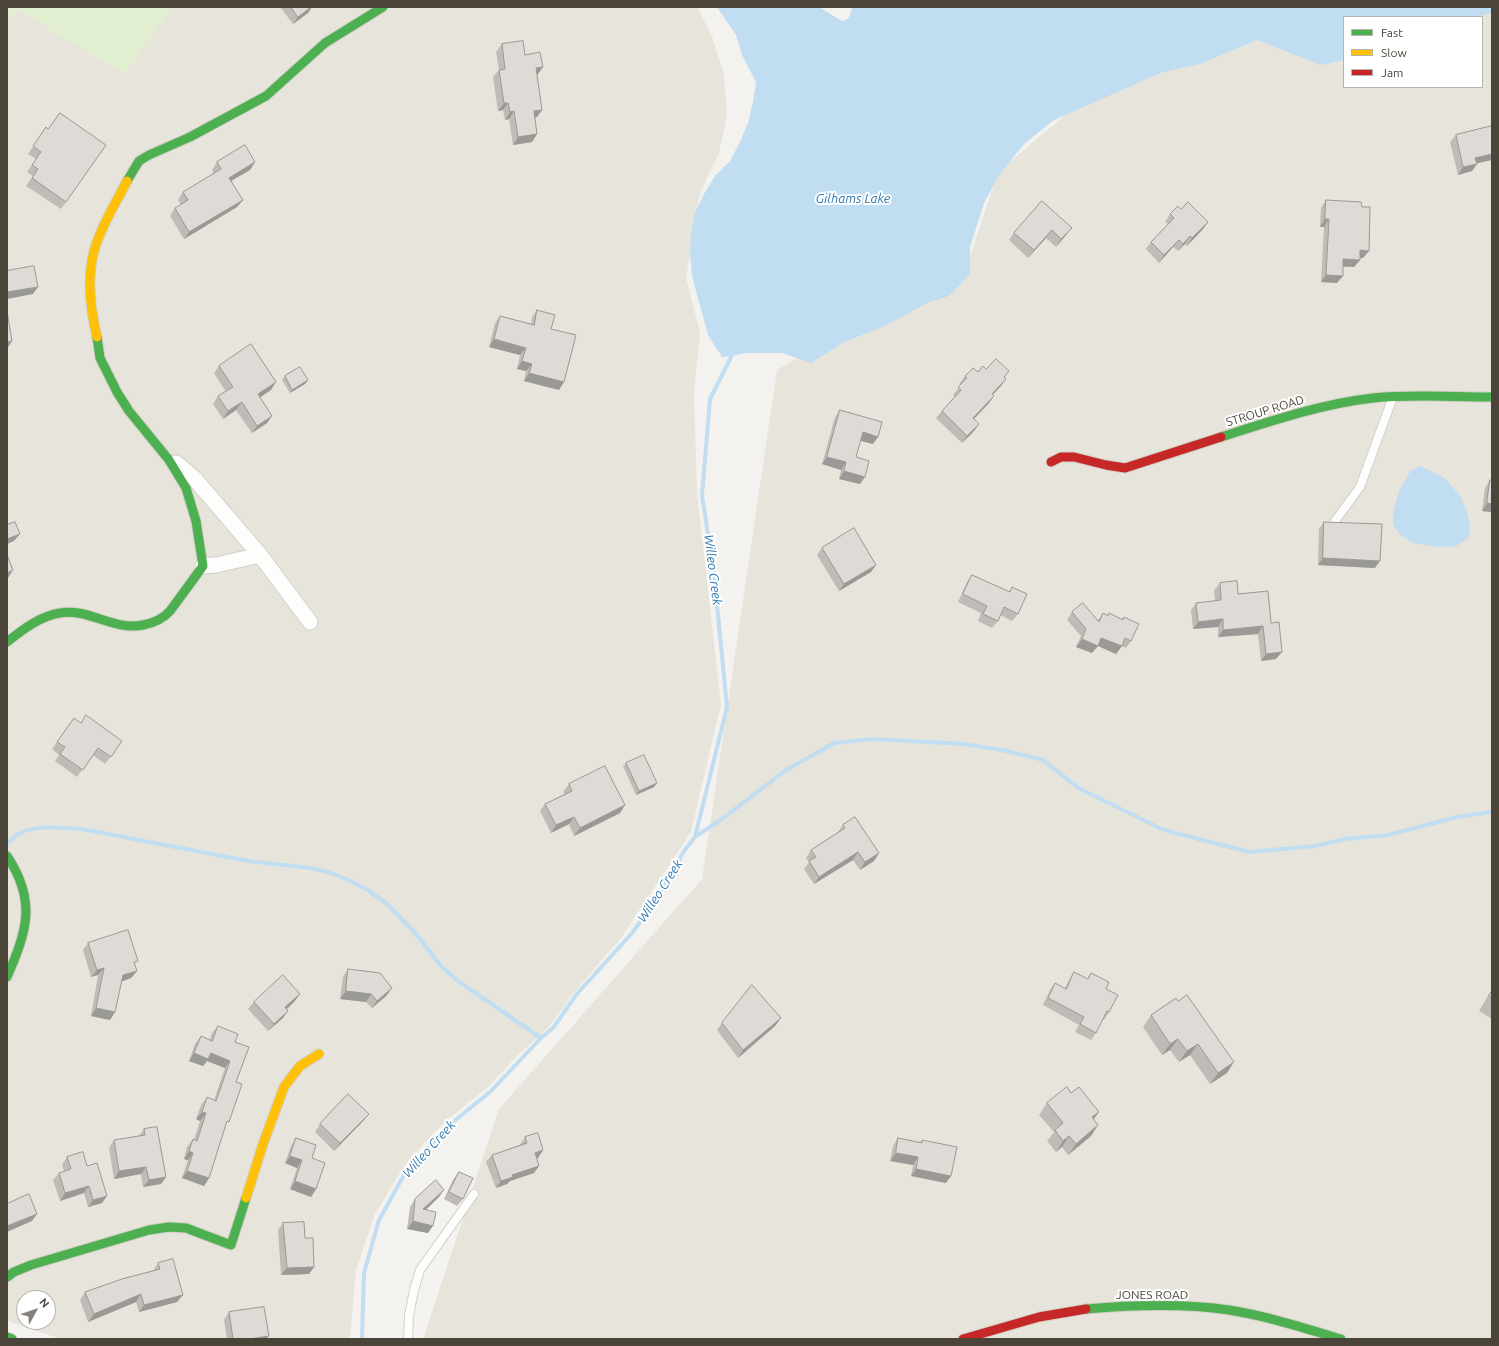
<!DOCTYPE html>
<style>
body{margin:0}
#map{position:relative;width:1499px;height:1346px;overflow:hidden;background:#f4f2ee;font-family:Ubuntu,sans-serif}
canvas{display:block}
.frame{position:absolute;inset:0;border:8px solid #4b4439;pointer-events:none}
.legend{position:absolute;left:1343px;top:16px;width:140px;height:72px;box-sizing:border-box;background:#fff;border:1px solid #b7b4b0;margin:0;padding:5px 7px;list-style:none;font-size:12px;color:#4b4439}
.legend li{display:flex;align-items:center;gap:8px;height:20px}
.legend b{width:20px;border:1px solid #b7b4b0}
.north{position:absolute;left:16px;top:1290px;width:40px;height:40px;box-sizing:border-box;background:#fff;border:1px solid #b7b4b0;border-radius:50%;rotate:50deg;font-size:11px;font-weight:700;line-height:16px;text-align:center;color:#4b4439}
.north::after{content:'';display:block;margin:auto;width:14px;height:18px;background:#868178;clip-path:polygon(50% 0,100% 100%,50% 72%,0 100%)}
</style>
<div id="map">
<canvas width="1499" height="1346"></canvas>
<div class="frame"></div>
<ul class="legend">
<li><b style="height:5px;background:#4caf50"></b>Fast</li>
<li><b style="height:5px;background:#ffc107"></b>Slow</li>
<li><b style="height:5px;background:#c62828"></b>Jam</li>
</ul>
<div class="north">N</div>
</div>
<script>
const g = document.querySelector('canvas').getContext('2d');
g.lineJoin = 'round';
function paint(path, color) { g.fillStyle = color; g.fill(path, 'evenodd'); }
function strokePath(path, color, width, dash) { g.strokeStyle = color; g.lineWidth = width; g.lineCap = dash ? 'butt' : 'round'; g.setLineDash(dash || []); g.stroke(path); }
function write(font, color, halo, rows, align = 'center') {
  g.font = font + ' Ubuntu,sans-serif'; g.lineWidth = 4; g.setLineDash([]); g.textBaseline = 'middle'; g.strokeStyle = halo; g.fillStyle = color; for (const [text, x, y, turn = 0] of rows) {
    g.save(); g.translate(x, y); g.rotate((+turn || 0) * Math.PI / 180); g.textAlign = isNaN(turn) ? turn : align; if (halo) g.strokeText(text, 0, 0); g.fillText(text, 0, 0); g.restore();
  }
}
const residential = new Path2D(`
 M7,7H697L712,36L724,74L727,116L719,153L700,193L686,278L700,333L694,392L697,493L721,704L691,832L621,938L572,995L549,1027L517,1056L488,1087L448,1119L424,1143L403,1168L375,1214L356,1270L350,1339H61L7,1321ZM24,1298H48V1322H24Z
 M1492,7V1339H423L499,1109L702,879L777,370L971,254L998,172L1090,94L1233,35L1344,27V87H1482V17H1427Z`);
const green = new Path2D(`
 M7,7H172L125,74L17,10L7,23Z`);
const water = new Path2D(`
 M717,7H819L842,21L849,18L852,7H1492V13L1476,17H1344V60L1321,65L1257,40L1200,64L1163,72L1054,120L1024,144L999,175L984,203L970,247V274L949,296L927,303L885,326L844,342L811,363L782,353H748L722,357L708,335L692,276L690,255L691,234L695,213L704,194L715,176L730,161L740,142L748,123L753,102L756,82L742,55L736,35Z
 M1421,466L1445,478L1461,497L1468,515L1470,529L1468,538L1456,546L1438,547L1412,543L1400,534L1393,525V513L1399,491L1411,470Z`);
const stream = new Path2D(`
 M695,837L722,819L786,770L829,746L834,743L873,739L964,744L1007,751L1043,760L1080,789L1164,830L1249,852L1315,846L1345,839L1388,835L1457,817L1492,812
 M7,843C12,839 17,834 22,832C39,825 64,828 82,829L248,861L311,868L331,873L351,881L369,891L386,903L416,934L442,967L458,981L541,1038
 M362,1339L364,1273L379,1220L404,1175L448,1126L490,1092L541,1038L553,1028L576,995L633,932L668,881L684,851L695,837L727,707L714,574L702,495L710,399L732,355`);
const lane = new Path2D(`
 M1335,521L1360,487L1393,397
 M408,1339L409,1316L414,1290L420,1270L474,1194`);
const street = new Path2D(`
 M176,463L194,478L260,555L310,622
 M203,566L216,565L260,555`);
const fast = new Path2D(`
 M127,181L139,161L149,155L190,137L266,96L325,43L383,7
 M1221,437C1271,421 1321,404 1373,398C1412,394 1452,397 1492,397
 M7,642C22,630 40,616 60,613C90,608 112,631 143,625C153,623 163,619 170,611L203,566L196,521L186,488L169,460L129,411L117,392L100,358L97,337
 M7,856C37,901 27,931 7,977
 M7,1277L14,1272L31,1265L149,1230L169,1227L186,1228L231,1245L246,1198
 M1086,1309C1133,1305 1182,1303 1229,1310C1267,1316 1304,1328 1341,1339
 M7,1337L12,1339`);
const slow = new Path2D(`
 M97,337C90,308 86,277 95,248C102,224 116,203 127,181
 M246,1198L263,1144L284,1087L300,1066L319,1054`);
const jam = new Path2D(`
 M1051,462L1061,457H1074L1106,465L1125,468L1221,437
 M963,1339L1039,1317L1086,1309`);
const wall = new Path2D(`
 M280,7H312L308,13L293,24Z
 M502,44L525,55L543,67L537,75L542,110L537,117L534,118L537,134L532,142L513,145L509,119L505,120L503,110L498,111L493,77L499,70L496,52Z
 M46,127L48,129L106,145L61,209L26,186L33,176L27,172L36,159L28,154Z
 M1456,135L1477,163L1472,171L1458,175L1450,142Z
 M217,162H255L250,170L231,181L243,200L237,207L184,239L170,216L175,208L181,205L178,200L183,192L214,174L212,170Z
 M1326,200L1363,258H1360V260L1354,267H1343L1337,283L1321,282L1324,227H1320L1321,208Z
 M1042,201L1066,235L1056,247L1046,238L1028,258L1009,240L1014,233Z
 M1181,209L1208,222L1203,229L1187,246L1185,244L1178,251L1173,247L1159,263L1146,249L1151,242L1168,224L1165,222L1170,214Z
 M537,310L551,329L559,390L524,381L526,371L517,369L520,355L489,347L495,323L500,316L531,324L532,317Z
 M219,366L271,390L260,397L267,423L252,433L236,410L223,419L213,404L218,396L226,392L214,373Z
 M986,369L1009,371L1005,377L1001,386L993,394L989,403L974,419V431L962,443L936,418L942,411L955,397L953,395L961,385L959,384L965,376Z
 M285,376L308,380L305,384L290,393L282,380Z
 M840,410L873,444L860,441L856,457L860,484L839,479L841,470L822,464L835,417Z
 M1490,480H1492V512L1482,511L1485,488Z
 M1324,522L1375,568L1318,565L1319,529Z
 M822,548L871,572L839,591L817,555Z
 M972,575L1009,592L1012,587L1018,614L1012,621L1000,615L998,621L992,628L978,621L981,613L958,602L967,582Z
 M1220,583L1238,594L1271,623L1276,659L1261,661L1258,634L1218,637V627L1193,629L1191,610L1196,603L1215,601L1214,590Z
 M1072,612L1098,620L1103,613L1107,615L1109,613L1122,619L1124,617L1131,641L1126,648L1122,646L1116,654L1098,646L1092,653L1076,647L1081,636L1067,620Z
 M74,718L81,723L122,741L105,764L93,755L77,777L55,761L59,755L52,749Z
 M626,763L654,787L636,795L623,766Z
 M569,784L620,813L574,836L569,824L551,833L540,811L545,804L565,794L563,792Z
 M843,825L879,853L874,861L860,870L853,860L814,884L804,869L809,862L806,858L811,850L838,832Z
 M88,943L135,965L137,971L131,978L121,982L115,1012L110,1020L91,1016L98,975L91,977L83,950Z
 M348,969L392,988L386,996L372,1008L366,1002L340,999L343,977Z
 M1074,972L1087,979L1091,973L1106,989L1109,1012L1104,1020L1103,1019L1096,1033L1091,1040L1075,1032L1079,1025L1043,1005L1050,990L1055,983L1065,988L1069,980Z
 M1492,989V1019L1479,1011Z
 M300,994L294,1002L287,1009L283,1018L268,1031L248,1009L254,1002Z
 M1176,998L1227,1073L1210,1084L1190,1055L1179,1062L1170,1050L1162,1055L1143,1027L1151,1015Z
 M781,1018L775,1026L738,1058L717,1030L722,1023Z
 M218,1026L235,1042L236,1082L225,1127L209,1178L204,1186L182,1178L188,1160L184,1159L187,1147L193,1139L194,1140L200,1121L196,1119L201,1105L207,1097L214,1100L225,1068L207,1061L203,1066L189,1061L195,1044L201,1036L210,1040L212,1033Z
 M1047,1103L1094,1119L1091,1136L1068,1155L1062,1147L1056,1152L1047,1141L1054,1132L1039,1115Z
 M369,1114L363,1121L334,1151L315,1132L320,1124Z
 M144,1129L166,1177L161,1184L143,1187L141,1174L114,1179L109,1148L114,1140L139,1136Z
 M525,1137L543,1150L538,1158H537L534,1173L510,1181L507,1184L496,1188L486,1162L492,1155L520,1145Z
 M296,1138L312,1158L316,1189L311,1197L290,1189L297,1168L285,1163L291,1146Z
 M898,1138L920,1142L922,1140L946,1183L911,1176L913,1165L890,1161L893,1146Z
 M67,1157L87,1166L102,1203L88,1207L84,1193L60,1201L53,1180L59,1173L64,1171L62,1165Z
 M459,1172L463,1199L457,1206L444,1199L453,1180Z
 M439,1197L426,1210L428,1233L407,1229L410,1207L415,1199Z
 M283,1223L305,1238L314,1267L309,1274L281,1275L278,1230Z
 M158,1263L177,1302L139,1312L136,1302L88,1322L80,1300L85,1292L153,1271Z
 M229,1312L266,1339H227L224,1320Z`);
const shadedWall = new Path2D(`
 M311,7H312L308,13L293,24L298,17Z
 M543,67L537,75L530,76L536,68Z
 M504,103H508L503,110L498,111Z
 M542,110L537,117L528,119L534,111Z
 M514,111L509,119L505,120L510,112Z
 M537,134L532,142L513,145L518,137Z
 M1492,154V160L1470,165L1475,158Z
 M255,162L250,170L224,185L229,178Z
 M1477,164L1472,171L1458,175L1463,167Z
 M243,200L237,207L184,239L189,232Z
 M1325,219H1329L1324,227H1320Z
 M1208,222L1203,229L1187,246L1192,238Z
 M1072,228L1066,235L1056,247L1061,239Z
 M1052,230L1046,238L1028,258L1034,250Z
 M1190,236L1185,244L1178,251L1183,244Z
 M1179,240L1173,247L1159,263L1164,255Z
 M1360,250L1369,251L1363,258H1355Z
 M1343,259L1360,260L1354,267L1338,266Z
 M1326,275L1343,276L1337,283L1321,282Z
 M38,287L33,294L7,299V292Z
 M494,339L526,348L520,355L489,347Z
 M12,341L7,349V342Z
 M522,361L532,364L526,371L517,369Z
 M529,373L564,382L559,390L524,381Z
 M1006,379L1001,386L987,401L992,394Z
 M308,380L305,384L290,393L292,390Z
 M276,382L271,390L253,402L258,394Z
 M994,396L989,403L968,425L973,418Z
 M242,402L236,410L223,419L228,411Z
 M272,416L267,423L252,433L257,426Z
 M979,424L974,431L962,443L967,436Z
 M863,432L878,437L873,444L858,440Z
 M827,457L846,462L841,470L822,464Z
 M844,471L865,477L860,484L839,479Z
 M1487,503L1492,504V512L1482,511Z
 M20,534L14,541L7,544V539Z
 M1323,558L1380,561L1375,568L1318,565Z
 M876,565L871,572L839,591L844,584Z
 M13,570L8,578H7V573Z
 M1223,619L1218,627L1193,629L1198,622Z
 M1263,626L1258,634L1218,637L1223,630Z
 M1101,638L1122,646L1116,654L1096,645Z
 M1082,639L1098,646L1092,653L1076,647Z
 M1282,652L1276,659L1261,661L1266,654Z
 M657,783L654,787L636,795L639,791Z
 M625,805L620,813L574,836L580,828Z
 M574,817L569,824L551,833L556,825Z
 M858,852L853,860L814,884L819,877Z
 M879,853L874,861L860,870L865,862Z
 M104,968L98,975L91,977L97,970Z
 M137,971L131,978L117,983L123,975Z
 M392,988L386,996L372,1008L377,1001Z
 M346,991L371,994L366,1002L340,999Z
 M300,994L294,1002L280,1015L285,1007Z
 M96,1008L115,1012L110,1020L91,1016Z
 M288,1011L283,1018L268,1031L274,1024Z
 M781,1018L775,1026L738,1058L743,1050Z
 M1178,1039L1170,1050L1162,1055L1170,1044Z
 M1198,1044L1190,1055L1179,1062L1187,1051Z
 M194,1053H211L230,1061L225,1068L207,1061L203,1066L189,1061Z
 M1234,1062L1227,1073L1210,1084L1218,1073Z
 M202,1112L206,1113L200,1121L196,1119Z
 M1099,1112L1091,1123L1092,1117Z
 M369,1114L363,1121L334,1151L340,1143Z
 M1098,1125L1091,1136L1068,1155L1076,1144Z
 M1069,1136L1062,1147L1056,1152L1063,1141Z
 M543,1150L538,1158L530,1160L535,1153Z
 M189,1151L193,1153L188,1160L184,1159Z
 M896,1153L918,1157L913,1165L890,1161Z
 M290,1156L302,1160L297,1168L285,1163Z
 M539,1166L534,1173L510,1181L507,1184L496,1188L501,1181L512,1175Z
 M146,1167L141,1174L114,1179L119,1171Z
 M916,1169L951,1176L946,1183L911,1176Z
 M187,1171L209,1178L204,1186L182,1178Z
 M166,1177L161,1184L143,1187L149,1180Z
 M295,1181L316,1189L311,1197L290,1189Z
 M89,1186L84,1193L60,1201L65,1193Z
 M444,1190L439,1197L418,1217L423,1209Z
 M107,1196L102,1203L88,1207L93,1200Z
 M37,1214L32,1221L7,1232V1226Z
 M413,1221L433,1226L428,1233L407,1229Z
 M314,1267L309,1274L281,1275L287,1268Z
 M141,1294L136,1302L88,1322L94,1314Z
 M183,1295L177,1302L139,1312L144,1305Z
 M269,1336L266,1339H249Z`);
const building = new Path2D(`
 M291,7H311L298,17Z
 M523,41L525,55L540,52L543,67L536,68L542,110L534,111L537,134L518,137L514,111L510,112L508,103H504L499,70L505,69L502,44Z
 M60,113L106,145L66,202L32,178L38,169L32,165L41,152L33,146L46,127L48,129Z
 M1492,126V154L1475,158L1477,164L1463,167L1456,135Z
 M245,145L255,162L229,178L243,200L189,232L175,208L188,200L183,192L221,169L217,162Z
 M1326,200L1361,202L1362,207H1370L1369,251L1360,250V260L1343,259V276L1326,275L1329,219H1325Z
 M1042,201L1072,228L1061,239L1052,230L1034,250L1014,233Z
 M1188,202L1208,222L1192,238L1190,236L1183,244L1179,240L1164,255L1151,242L1174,218L1170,214L1178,206L1181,209Z
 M34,266L38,287L7,292V271Z
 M537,310L555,315L551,329L576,335L564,382L529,373L532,364L522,361L526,348L494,339L500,316L534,325Z
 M7,311L12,341L7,342Z
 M251,344L276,382L258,394L272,416L257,426L242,402L228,411L218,396L233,387L219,366Z
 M996,359L1009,371L1004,377L1006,379L992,394L994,396L973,418L979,424L967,436L942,411L961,390L958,387L967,378L965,376L973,368L978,372L983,366L986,369Z
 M300,367L308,380L292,390L285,376Z
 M840,410L882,422L878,437L863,432L856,457L869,461L865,477L844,471L846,462L827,457Z
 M1490,480H1492V504L1487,503Z
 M15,522L20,534L7,539V525Z
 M1324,522L1382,524L1380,561L1323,558Z
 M854,528L876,565L844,584L822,548Z
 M7,555L13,570L7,573Z
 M972,575L1010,592L1012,587L1027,594L1018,614L1004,607L998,621L983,614L987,606L963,594Z
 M1237,581L1238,594L1268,591L1271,623L1279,622L1282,652L1266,654L1263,626L1223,630V619L1198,622L1196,603L1221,600L1220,583Z
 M1083,603L1099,622L1103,613L1108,616L1109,613L1123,620L1124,617L1139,624L1131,641L1125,638L1122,646L1101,638L1098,646L1082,639L1086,629L1072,612Z
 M86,715L122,741L111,757L98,748L83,770L60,754L65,747L57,742L74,718L81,723Z
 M644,755L657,783L639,791L626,763Z
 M605,766L625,805L580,828L574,817L556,825L545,804L572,791L569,784Z
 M855,817L879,853L865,862L858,852L819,877L809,861L816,857L811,850L845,828L843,825Z
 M128,930L138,961L134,962L137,971L123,975L115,1012L96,1008L104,968L97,970L88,943Z
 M348,969L380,973L392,988L377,1001L371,994L346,991Z
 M1074,972L1088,979L1091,973L1109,982L1106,989L1118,995L1109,1012L1107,1011L1096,1033L1080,1024L1084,1017L1048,998L1055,983L1066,989Z
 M283,975L300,994L285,1007L288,1011L274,1024L254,1002Z
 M752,985L781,1018L743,1050L722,1023Z
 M1492,991V998L1489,996Z
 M1187,995L1234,1062L1218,1073L1198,1044L1187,1051L1178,1039L1170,1044L1151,1015L1176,998L1178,1001Z
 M218,1026L238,1034L235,1042L249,1047L236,1082L242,1084L229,1122L227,1121L209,1178L187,1171L193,1153L189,1151L193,1139L197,1141L206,1113L202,1112L207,1097L216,1101L230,1061L211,1053L208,1059L194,1053L201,1036L212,1041Z
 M1067,1087L1071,1093L1079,1087L1099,1112L1092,1117L1098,1125L1076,1144L1069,1136L1063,1141L1055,1130L1063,1123L1047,1103Z
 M348,1094L369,1114L340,1143L320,1124Z
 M157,1127L166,1177L149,1180L146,1167L119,1171L114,1140L145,1135L144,1129Z
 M538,1133L543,1150L535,1153L539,1166L512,1175L513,1177L501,1181L492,1155L527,1143L525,1137Z
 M296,1138L316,1145L312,1158L325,1163L316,1189L295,1181L302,1160L290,1156Z
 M898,1138L922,1143V1140L957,1147L951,1176L916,1169L918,1157L896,1153Z
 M83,1152L87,1166L97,1163L107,1196L93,1200L89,1186L65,1193L59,1173L71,1169L67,1157Z
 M459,1172L473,1178L463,1199L449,1192Z
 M436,1180L444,1190L423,1209L436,1212L433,1226L413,1221L415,1199Z
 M29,1194L37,1214L7,1226V1204Z
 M304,1222L305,1238H313L314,1267L287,1268L283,1223Z
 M173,1259L183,1295L144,1305L141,1294L94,1314L85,1292L122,1279L160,1269L158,1263Z
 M264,1307L269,1336L249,1339H233L229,1312Z`);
const streetNames = [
 ["STROUP ROAD",1265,411,-17],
 ["JONES ROAD",1152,1295]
];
const waterNames = [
 ["Gilhams Lake",853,199],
 ["Willeo Creek",713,570,83],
 ["Willeo Creek",660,891,-57],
 ["Willeo Creek",429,1149,-48]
];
paint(residential, '#e7e4dc');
paint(green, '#e1eecf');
paint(water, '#c0ddf1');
strokePath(stream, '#c0ddf1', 4);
strokePath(lane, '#d2d0cb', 10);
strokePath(street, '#d2d0cb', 17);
strokePath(fast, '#d3cfc5', 11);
strokePath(slow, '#d3cfc5', 11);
strokePath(jam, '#d3cfc5', 11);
strokePath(lane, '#fdfdfc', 8);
strokePath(street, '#fdfdfc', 15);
strokePath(fast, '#4caf50', 9);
strokePath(slow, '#ffc107', 9);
strokePath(jam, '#c62828', 9);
paint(wall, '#bfbcb8');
paint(shadedWall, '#9b9996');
paint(building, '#dedbd6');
strokePath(building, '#9b9996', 1);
write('12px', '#4b4439', '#fff', streetNames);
write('italic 13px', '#2e7ab2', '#fff', waterNames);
</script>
